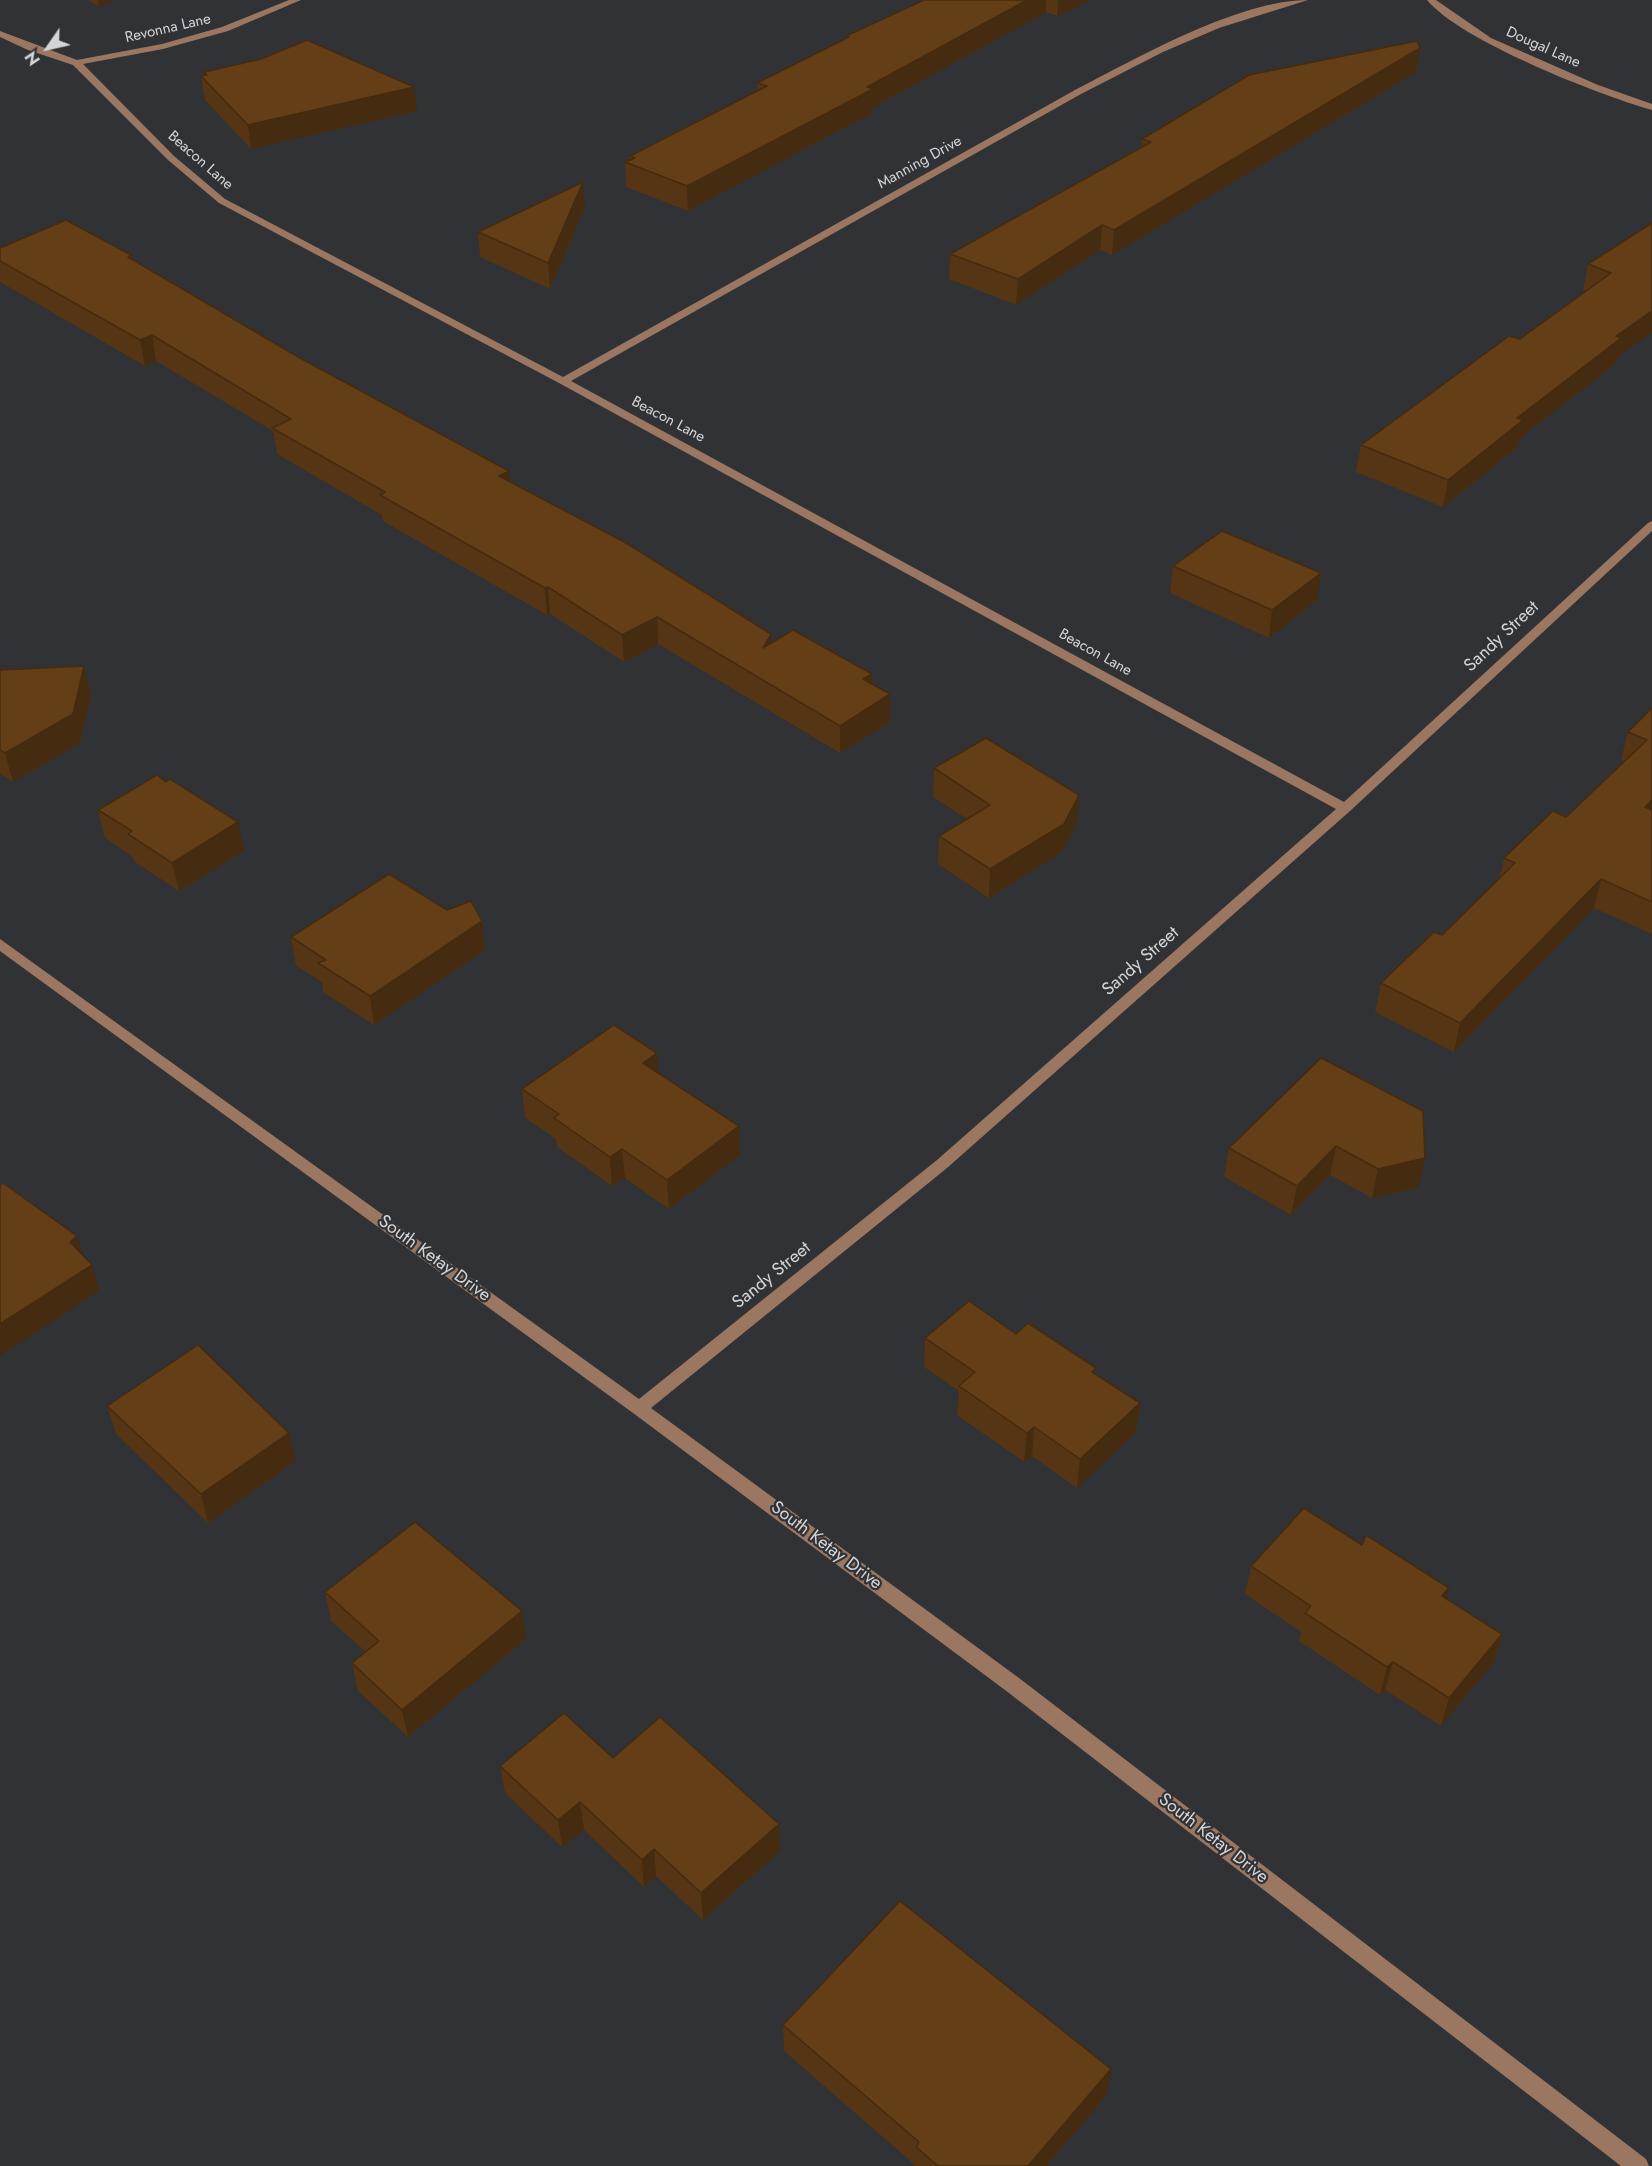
<!DOCTYPE html>
<style>
body{margin:0}
#map{position:relative;width:1652px;height:2166px;overflow:hidden;background:#303235;font-family:Jost,sans-serif}
canvas{display:block}
.north{position:absolute;left:18px;top:18px;width:60px;height:60px;-webkit-text-stroke:4px #303235;paint-order:stroke;rotate:236deg;font-size:16px;font-weight:700;line-height:24px;text-align:center;color:#d4d5d7}
.north::after{content:'';display:block;margin:auto;width:21px;height:27px;background:#d4d5d7;clip-path:polygon(50% 0,100% 100%,50% 72%,0 100%)}
</style>
<div id="map">
<canvas width="1652" height="2166"></canvas>
<div class="north">N</div>
</div>
<script>
const g = document.querySelector('canvas').getContext('2d');
g.lineJoin = 'round';
function paint(path, color) { g.fillStyle = color; g.fill(path, 'evenodd'); }
function strokePath(path, color, width, dash) { g.strokeStyle = color; g.lineWidth = width; g.lineCap = dash ? 'butt' : 'round'; g.setLineDash(dash || []); g.stroke(path); }
function write(font, color, halo, rows, align = 'center') {
  g.font = font + ' Jost,sans-serif'; g.lineWidth = 4.5; g.setLineDash([]); g.textBaseline = 'middle'; g.strokeStyle = halo; g.fillStyle = color; for (const [text, x, y, turn = 0] of rows) {
    g.save(); g.translate(x, y); g.rotate((+turn || 0) * Math.PI / 180); g.textAlign = isNaN(turn) ? turn : align; if (halo) g.strokeText(text, 0, 0); g.fillText(text, 0, 0); g.restore();
  }
}
const minor = new Path2D(`
 M289,0H301L228,31L163,49L83,64L174,156L225,199L563,377L1075,90C1137,58 1239,0 1308,0L1219,28L1163,52L1081,94L571,381L1344,802L1648,523L1652,521V531L1350,811L947,1168L651,1408L1019,1678L1646,2159L1649,2166H1621L1005,1690L633,1413L0,951V939L639,1399L937,1160L1336,809L559,383L219,203L168,160L73,65L28,50L0,37V31L77,60L162,44L222,27Z
 M1427,0H1436L1491,38L1598,85L1652,104V110C1599,95 1461,41 1427,0Z`);
const wall = new Path2D(`
 M87,0H115L99,6Z
 M924,0H1091L1057,16L1046,12L872,108V113L688,211L626,187L625,162L630,160V156L758,91L757,83L846,39V36Z
 M1420,48L1416,72L1112,255L1100,250L1016,305L949,279L950,254L1141,147L1142,139Z
 M204,72L417,111L251,149L205,100L201,76L205,75Z
 M585,207L550,289L480,257L478,232Z
 M1652,223L1615,364L1520,438L1518,447L1443,507L1356,472L1361,445L1520,339L1586,291L1583,290L1588,264Z
 M0,248L131,255L132,260L300,358L509,471L510,482L771,634V643L872,674V684L890,722L840,753L658,644L624,662L550,614L547,615L383,521L382,515L277,454L273,431L156,361L145,366L0,282Z
 M1173,566L1317,600L1269,638L1170,593Z
 M0,670L91,694L80,743L13,782L0,774Z
 M1652,708V934L1594,908L1454,1052L1375,1012L1381,983L1442,935L1499,880L1504,858L1566,817L1624,761L1621,760L1628,732Z
 M934,768L1079,795L1077,823L1062,852L989,898L938,864L939,836L967,819L933,797Z
 M98,810L244,851L179,891L135,862L133,857L105,838Z
 M291,937L485,950L374,1025L323,992L322,982L296,966Z
 M1321,1058L1419,1187L1372,1198L1330,1175L1291,1215L1224,1177L1229,1148Z
 M658,1073L740,1155L669,1209L625,1178L612,1186L557,1147L556,1139L525,1118L522,1089Z
 M1016,1334L1095,1374L1140,1403L1136,1432L1077,1488L1032,1456L1024,1462L957,1415L959,1391L924,1367L925,1338Z
 M107,1406L296,1461L208,1523L116,1434Z
 M1251,1566L1446,1599L1502,1634L1494,1662L1441,1726L1385,1690L1380,1695L1299,1641L1301,1632L1245,1594Z
 M325,1592L526,1639L408,1737L358,1691L352,1663L366,1652L331,1621Z
 M613,1758L779,1824L780,1851L703,1920L656,1876L644,1887L584,1830L562,1847L505,1793L500,1766Z
 M783,2025L1107,2095L1046,2166H915V2165L784,2051Z`);
const shadedWall = new Path2D(`
 M98,0H115L99,6Z
 M1027,0H1046V12L872,108V113L688,211L687,186Z
 M1058,0H1091L1057,16Z
 M1420,48L1416,72L1112,255L1114,230Z
 M414,87L417,111L251,149L248,125Z
 M583,182L585,207L550,289L548,263Z
 M1102,225L1100,250L1016,305L1018,279Z
 M1652,311V333L1617,357L1615,364L1520,438L1518,447L1443,507L1448,480L1517,418L1616,336Z
 M152,335L156,361L145,366L140,340Z
 M509,471L512,497L499,476Z
 M1321,573L1317,600L1269,638L1272,610Z
 M548,587L550,614L547,615L545,588Z
 M657,617L658,644L624,662L622,635Z
 M771,634L772,662L763,648Z
 M84,666L91,694L80,743L13,782L5,753Z
 M872,674V701L863,679Z
 M890,694V722L840,753V726Z
 M1079,795L1077,823L1062,852L989,898L990,869Z
 M1652,800V821L1645,807Z
 M238,822L244,851L179,891L172,863Z
 M1601,879L1594,908L1454,1052L1460,1023Z
 M482,921L485,950L374,1025L370,996Z
 M657,1053L659,1082L643,1063Z
 M739,1126L740,1155L669,1209L667,1180Z
 M1336,1146L1330,1175L1291,1215L1297,1186Z
 M622,1149L625,1178L612,1186L610,1157Z
 M1425,1158L1419,1187L1372,1198L1378,1169Z
 M77,1236L85,1262L70,1242Z
 M92,1265L99,1291L0,1356V1324Z
 M1140,1403L1136,1432L1077,1488L1080,1459Z
 M1034,1427L1032,1456L1024,1462L1027,1433Z
 M289,1433L296,1461L208,1523L201,1494Z
 M1449,1588L1442,1616V1596Z
 M522,1611L526,1639L408,1737L402,1710Z
 M1502,1634L1494,1662L1441,1726L1449,1698Z
 M1393,1662L1385,1690L1380,1695L1387,1667Z
 M580,1802L584,1830L562,1847L558,1820Z
 M779,1824L780,1851L703,1920L701,1893Z
 M654,1849L656,1876L644,1887L642,1860Z
 M1111,2069L1107,2095L1046,2166H1028Z`);
const building = new Path2D(`
 M924,0H1027L867,87L873,89L687,186L625,162L635,158L630,156L767,86L757,83L849,37L846,36Z
 M307,40L414,87L248,125L201,76L207,75L204,72L261,59Z
 M1417,41L1420,48L1114,230L1102,225L1018,279L950,254L1151,142L1142,139L1249,75Z
 M583,182L548,263L478,232Z
 M66,220L131,255L128,257L300,358L509,471L499,476L626,543L771,634L763,648L793,630L872,674L863,679L890,694L840,726L657,617L622,635L548,587L545,588L380,495L385,492L272,428L291,419L152,335L140,340L0,261V248Z
 M1652,223V311L1616,336L1621,338L1517,418L1523,420L1448,480L1361,445L1509,336L1520,339L1611,273L1588,264Z
 M1222,531L1321,573L1272,610L1173,566Z
 M84,666L73,714L5,753L0,750V670Z
 M1652,708V800L1645,807L1652,810V902L1601,879L1460,1023L1381,983L1434,932L1442,935L1515,863L1504,858L1553,811L1566,817L1647,740L1628,732Z
 M986,738L1079,795L1064,824L990,869L939,836L990,805L934,768Z
 M157,775L166,782L170,779L238,822L172,863L128,834L132,831L98,810Z
 M389,874L447,910L471,901L482,921L370,996L318,963L326,960L291,937Z
 M614,1025L657,1053L643,1063L739,1126L667,1180L622,1149L610,1157L554,1118L559,1114L522,1089Z
 M1321,1058L1423,1111L1425,1158L1378,1169L1336,1146L1297,1186L1229,1148Z
 M3,1183L77,1236L70,1242L92,1265L0,1324V1185Z
 M969,1301L1016,1334L1028,1323L1096,1368L1092,1372L1140,1403L1080,1459L1034,1427L1027,1433L959,1386L975,1372L925,1338Z
 M198,1345L289,1433L201,1494L107,1406Z
 M1304,1508L1362,1545L1366,1535L1449,1588L1442,1596L1502,1634L1449,1698L1393,1662L1387,1667L1305,1613L1311,1606L1251,1566Z
 M415,1522L522,1611L402,1710L352,1663L379,1641L325,1592Z
 M564,1713L613,1758L660,1717L779,1824L701,1893L654,1849L642,1860L580,1802L558,1820L500,1766Z
 M900,1901L1111,2069L1028,2166H938L916,2147L919,2142L783,2025Z`);
const farStreetnames = [
 ["Revonna Lane",168,29,-13],
 ["Dougal Lane",1543,48,24],
 ["Beacon Lane",200,161,41],
 ["Manning Drive",920,163,-29],
 ["Beacon Lane",668,420,28],
 ["Beacon Lane",1095,653,29]
];
const streetNames = [
 ["Sandy Street",1502,637,-43],
 ["Sandy Street",1141,962,-41],
 ["South Ketay Drive",434,1259,36],
 ["Sandy Street",772,1276,-39],
 ["South Ketay Drive",826,1546,37],
 ["South Ketay Drive",1213,1839,38]
];
paint(minor, '#9b7761');
paint(wall, '#553513');
paint(shadedWall, '#452b0f');
paint(building, '#633e16');
strokePath(building, '#452b0f', 1.5);
write('15px', '#d4d5d7', '#303235', farStreetnames);
write('18px', '#d4d5d7', '#303235', streetNames);
</script>
